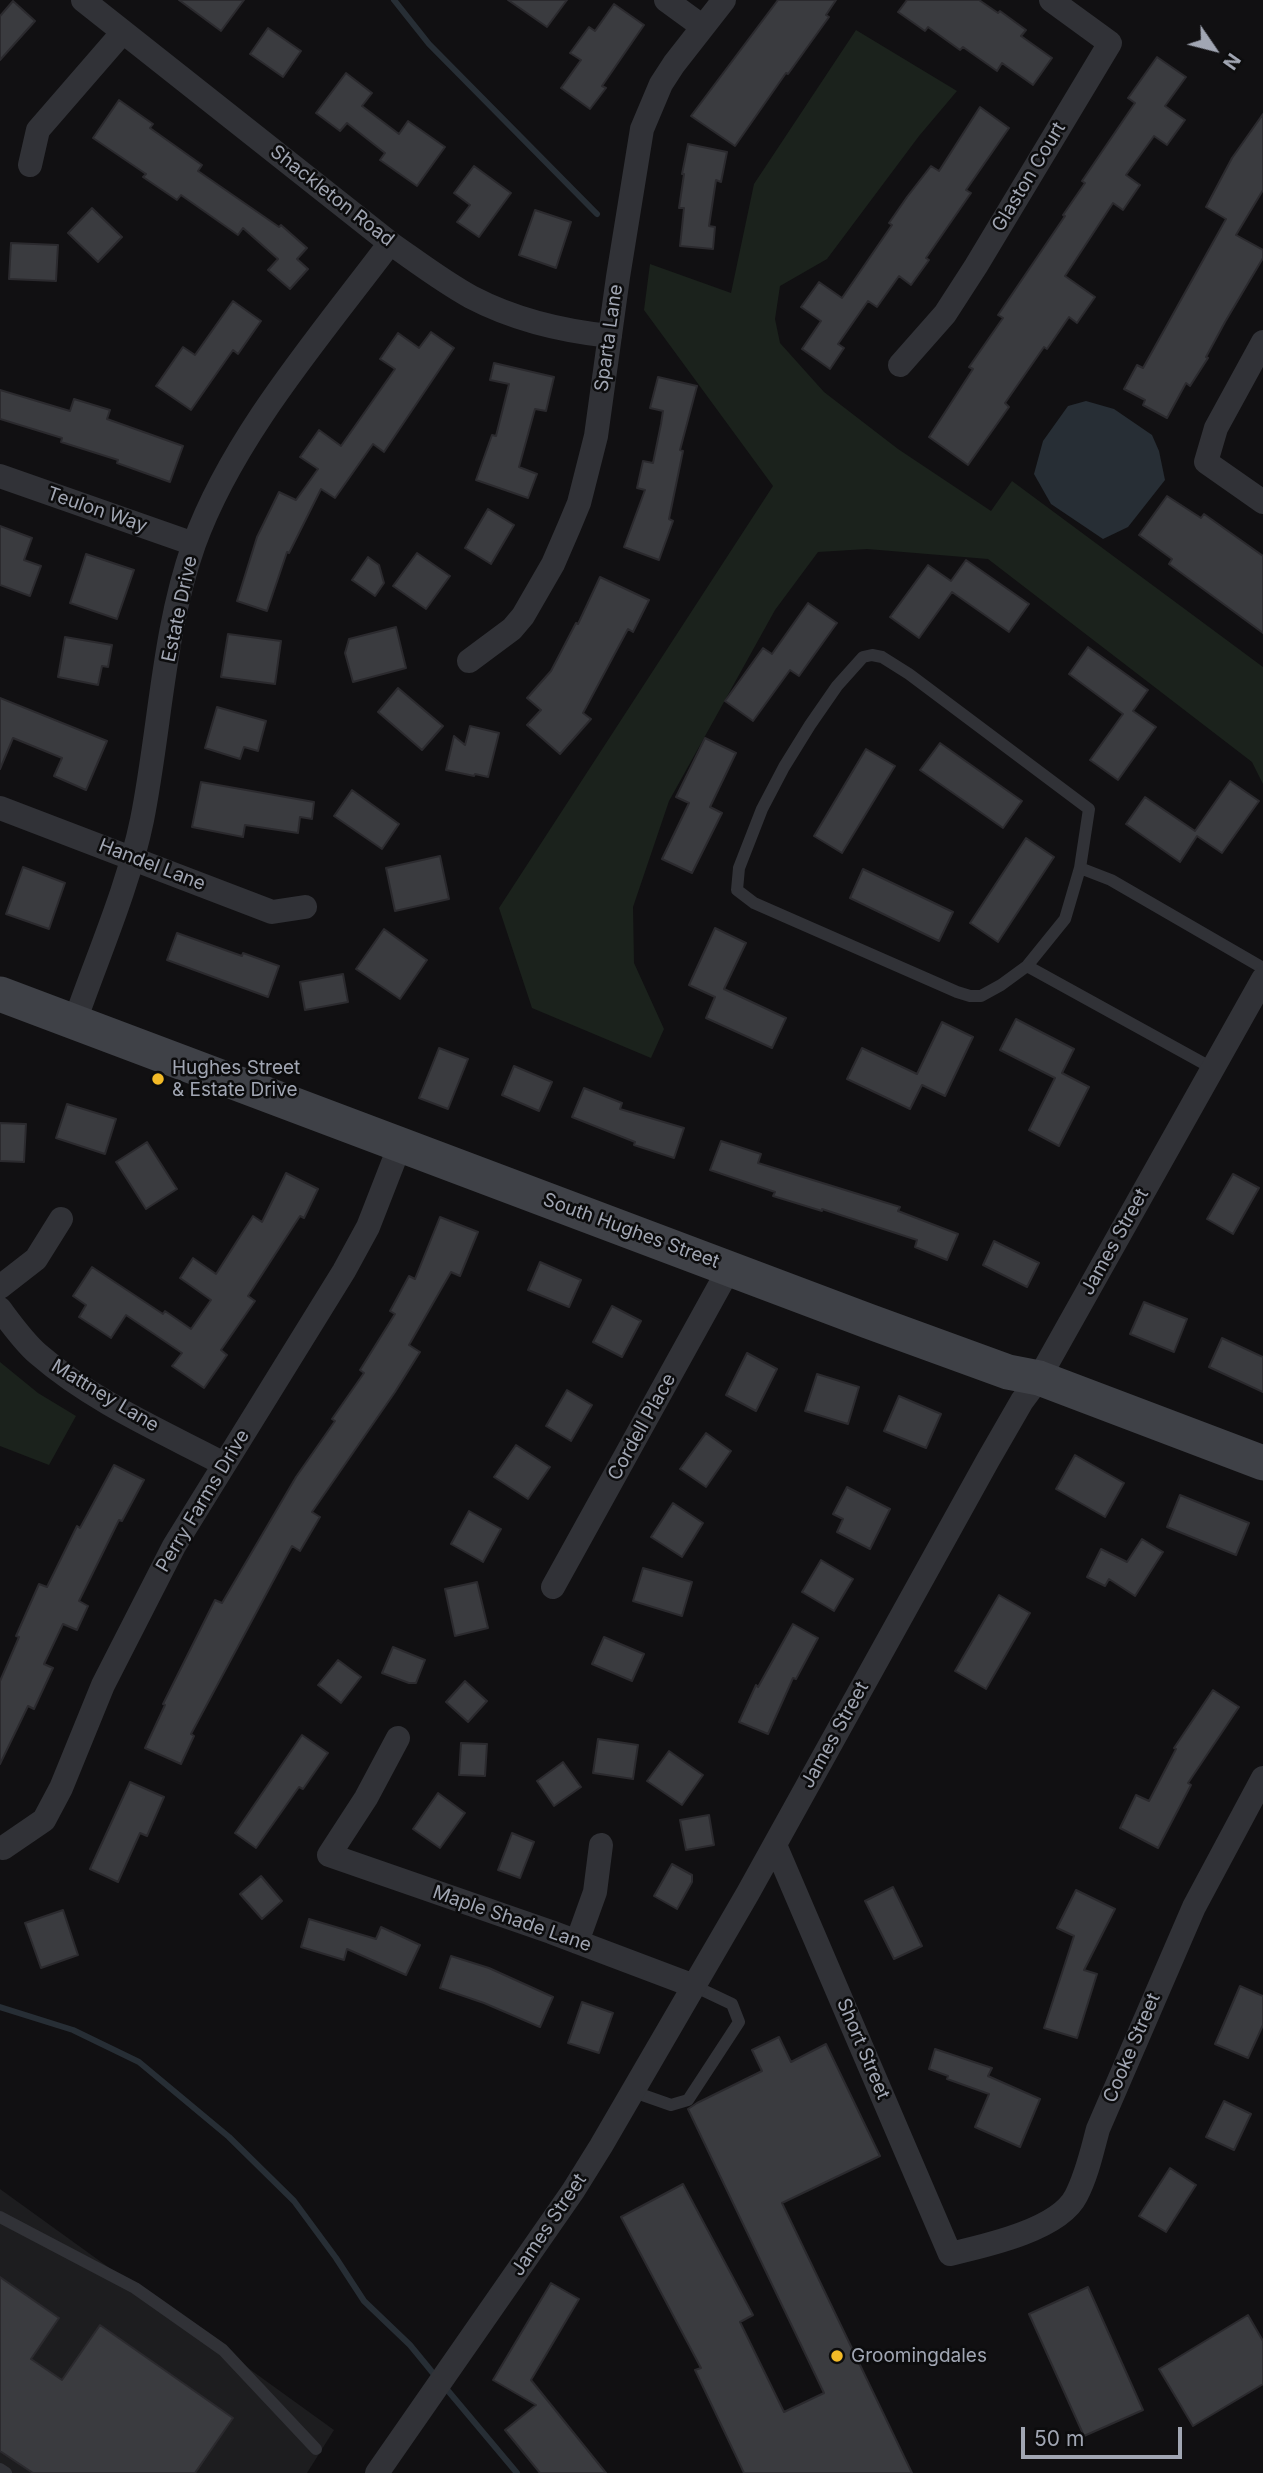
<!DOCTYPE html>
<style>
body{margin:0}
#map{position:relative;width:1263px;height:2473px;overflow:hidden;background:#111012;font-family:Inter,sans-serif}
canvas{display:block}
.north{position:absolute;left:1179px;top:14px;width:70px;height:70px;-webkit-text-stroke:5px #0c0c0d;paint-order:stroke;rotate:125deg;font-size:19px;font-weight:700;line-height:28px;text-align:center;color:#a1a6b3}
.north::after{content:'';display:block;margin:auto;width:24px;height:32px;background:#a1a6b3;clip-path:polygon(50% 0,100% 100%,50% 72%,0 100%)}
.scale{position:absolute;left:1021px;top:2427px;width:161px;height:32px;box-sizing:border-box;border:4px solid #a1a6b3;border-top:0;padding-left:9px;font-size:21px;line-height:24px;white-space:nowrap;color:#a1a6b3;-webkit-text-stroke:5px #0c0c0d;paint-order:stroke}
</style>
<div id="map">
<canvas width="1263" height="2473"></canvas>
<div class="north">N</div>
<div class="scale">50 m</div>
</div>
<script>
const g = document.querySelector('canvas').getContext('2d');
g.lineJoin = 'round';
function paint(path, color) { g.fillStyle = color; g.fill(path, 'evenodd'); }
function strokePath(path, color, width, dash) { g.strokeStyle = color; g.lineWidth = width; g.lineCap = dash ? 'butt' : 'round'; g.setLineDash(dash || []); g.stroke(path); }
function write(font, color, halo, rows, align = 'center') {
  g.font = font + ' Inter,sans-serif'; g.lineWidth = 5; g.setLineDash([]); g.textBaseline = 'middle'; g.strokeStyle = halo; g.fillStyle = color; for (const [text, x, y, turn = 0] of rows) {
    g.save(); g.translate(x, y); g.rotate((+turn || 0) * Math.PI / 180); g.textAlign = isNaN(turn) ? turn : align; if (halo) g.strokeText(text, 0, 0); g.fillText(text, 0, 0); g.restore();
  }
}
const built = new Path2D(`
 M0,2189L334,2430L307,2473H0Z`);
const green = new Path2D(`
 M856,30L957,91L919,136L827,259L780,286L775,319L780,343L824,392L898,449L991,511L1012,481L1263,667V784L1252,762L988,559L867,549L818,552L775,610L669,801L633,907L634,963L664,1029L651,1058L532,1008L499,908L773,486L644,310L650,264L731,293L754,184Z
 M0,1362L38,1393L76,1416L49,1465L0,1446Z`);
const water = new Path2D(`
 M1086,401L1114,409L1152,435L1159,451L1165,480L1128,527L1103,539L1051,504L1034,474L1043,441L1068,406Z`);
const stream = new Path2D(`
 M394,0L429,44L597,214
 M0,2007L73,2030L139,2062L229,2137L294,2201L336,2258L364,2301L410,2345L437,2378
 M444,2386L517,2473`);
const building = new Path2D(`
 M179,0H244L221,31Z
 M508,0H567L547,27Z
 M778,0H836L826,15L829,17L788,74L786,73L735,146L691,116Z
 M907,0H979L998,13L1000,11L1026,30L1021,36L1052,58L1033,85L1002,63L997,71L963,47L960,50L928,27L925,31L898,12Z
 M13,1L35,21L0,60V16Z
 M614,4L644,25L602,86L606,88L590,109L561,88L581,60L570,53L589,27L595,31Z
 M268,28L301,51L283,77L250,54Z
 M1157,57L1186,77L1165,106L1185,120L1167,145L1154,136L1126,175L1140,185L1123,210L1113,203L1065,276L1095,297L1077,323L1069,317L1047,349L1044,347L1005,403L1009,407L968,465L929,437L973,369L969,367L1003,318L998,315L1065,216L1063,215L1085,183L1082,181L1135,103L1128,98Z
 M346,73L372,93L362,106L399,134L408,121L445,147L417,186L380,160L385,153L347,123L340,131L316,113Z
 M119,100L153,124L150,128L202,165L198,171L279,227L281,225L307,248L297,259L308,269L290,289L268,270L278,259L243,228L238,235L181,195L177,200L143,177L146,174L93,138Z
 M980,107L1009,128L966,190L971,193L926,258L929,260L911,285L899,276L877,307L868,301L838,344L844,348L830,369L802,349L821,321L801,307L819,282L842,298L892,225L889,223L907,197L931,166L939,171Z
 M1263,114V190L1236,235L1263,250V258L1225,322L1206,357L1208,358L1190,386L1186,383L1167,418L1143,405L1145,400L1124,389L1137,365L1143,368L1226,219L1206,207L1232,158Z
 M688,144L727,152L721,182L716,180L709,226L715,227L713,249L680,246L684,208H679L684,174H682Z
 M474,166L511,193L479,237L457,222L470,205L454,193Z
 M92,208L122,237L98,262L68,233Z
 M535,210L571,222L556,268L519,255Z
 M11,243L58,245L56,281L9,279Z
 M233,301L261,321L238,354L233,350L191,410L156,386L183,347L195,355Z
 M431,332L454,348L384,452L373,444L335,498L321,489L289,553L287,552L267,611L237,601L257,537L279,492L296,500L318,469L300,457L319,430L341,446L395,369L380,359L398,333L419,348Z
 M494,363L554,377L546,411L535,409L519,467L537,474L528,498L476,480L492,435L496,436L509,384L490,380Z
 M658,377L697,386L680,450L683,451L669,519L673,521L659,560L624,547L645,490L637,488L643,461L653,463L661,424L663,411L650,408Z
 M0,390L70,411L74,399L110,410L107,419L183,446L170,482L117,463L118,460L61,442L62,438L0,419Z
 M1167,496L1201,518L1204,514L1263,556V633L1169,564L1172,559L1139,535Z
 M488,509L514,525L491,564L465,548Z
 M0,526L32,538L24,560L41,566L30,596L0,585Z
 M417,553L450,576L426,609L393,586Z
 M86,554L134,570L117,619L70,603Z
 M368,557L379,565L384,583L375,596L352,580Z
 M966,560L1029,604L1009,632L952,592L919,638L890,617L928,565L951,581Z
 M600,577L649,600L633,632L628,629L583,713L591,719L560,754L527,725L541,710L527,698L551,671L576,623L578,624Z
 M808,603L837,623L799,676L790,670L753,721L725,701L763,648L772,654Z
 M396,627L406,668L353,682L345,653L349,639Z
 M228,634L281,641L275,684L221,677Z
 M65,637L112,645L108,667L102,666L98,685L58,677Z
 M1088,647L1148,690L1133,711L1156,727L1118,780L1090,760L1123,714L1069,674Z
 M398,688L443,726L422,750L378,712Z
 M0,698L107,741L86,790L54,776L62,758L13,738L0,769Z
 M217,707L266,721L258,751L244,747L240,759L205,748Z
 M470,726L499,733L488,777L475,774L474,776L446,770L454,736L465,745Z
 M705,738L736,753L710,807L722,813L692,873L662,859L689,803L676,797Z
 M940,743L1022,801L1003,828L920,770Z
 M866,749L895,766L842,853L814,836Z
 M1230,781L1259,801L1222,853L1197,836L1180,862L1126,824L1145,797L1195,831Z
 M201,782L314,802L312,819L300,817L298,833L245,825L243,837L192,827Z
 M352,790L399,824L382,849L334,816Z
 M1026,838L1054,857L998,942L970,923Z
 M440,856L449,899L395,911L386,868Z
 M23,867L65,883L49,929L6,914Z
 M863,869L953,912L939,941L850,898Z
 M715,928L746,943L724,989L786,1018L772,1048L706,1018L715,997L689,985Z
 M384,929L427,960L400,999L356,969Z
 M177,933L242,956L243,953L279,966L268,997L167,960Z
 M343,974L348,1002L305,1010L300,982Z
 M1016,1019L1074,1049L1062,1073L1089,1087L1059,1146L1029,1130L1055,1078L1000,1050Z
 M942,1022L973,1037L945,1096L922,1085L910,1109L847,1079L862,1048L917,1074Z
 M439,1048L468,1059L448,1109L419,1098Z
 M514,1066L552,1082L539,1111L502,1095Z
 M584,1088L622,1103L620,1109L684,1128L674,1158L634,1145L635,1142L572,1117Z
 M67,1104L116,1119L105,1154L56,1138Z
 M0,1123L26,1124L24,1162L0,1161Z
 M721,1141L761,1154L758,1163L900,1207L898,1211L958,1234L947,1260L915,1247L917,1240L822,1209V1211L773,1196L775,1192L710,1170Z
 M147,1142L177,1189L146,1209L116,1162Z
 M286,1173L318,1189L304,1218L300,1216L248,1296L255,1301L221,1350L227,1355L204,1388L172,1366L182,1353L126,1315L111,1338L79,1317L86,1305L73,1296L92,1267L163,1314L165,1311L191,1329L211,1300L180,1278L193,1258L216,1274L253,1216L262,1222Z
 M1233,1174L1259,1188L1233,1234L1207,1219Z
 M440,1217L478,1232L460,1276L451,1272L409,1345L420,1352L395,1392L312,1512L320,1517L300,1551L292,1546L191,1734L194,1736L181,1764L145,1748L165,1705L163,1704L215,1600L222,1603L296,1477L335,1421L332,1419L364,1373L360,1370L395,1314L390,1311L409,1276L415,1279Z
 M994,1241L1039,1263L1027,1287L983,1265Z
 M540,1262L581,1280L569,1307L528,1290Z
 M1144,1302L1187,1319L1174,1352L1130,1334Z
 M612,1306L641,1321L622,1357L593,1342Z
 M1222,1338L1263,1357V1392L1209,1367Z
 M747,1353L777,1369L756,1411L726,1395Z
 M817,1374L859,1387L848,1424L805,1411Z
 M567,1390L592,1405L571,1441L546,1426Z
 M899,1396L941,1414L926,1448L884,1431Z
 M706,1433L731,1451L706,1487L680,1469Z
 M516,1445L550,1467L528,1499L494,1477Z
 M1075,1455L1124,1483L1105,1517L1056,1489Z
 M114,1465L144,1480L122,1521L119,1520L79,1601L88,1606L77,1630L63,1624L44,1664L53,1668L34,1709L28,1706L0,1764V1681L19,1637L16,1636L39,1584L47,1587L77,1526L80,1528Z
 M847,1487L890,1509L870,1549L837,1532L843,1519L833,1514Z
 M1180,1495L1249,1523L1236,1555L1167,1527Z
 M673,1503L703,1523L682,1557L651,1537Z
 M469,1511L501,1529L483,1562L451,1544Z
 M1142,1539L1163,1552L1135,1596L1109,1579L1105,1586L1087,1577L1101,1549L1127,1562Z
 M821,1560L853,1579L834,1611L802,1592Z
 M643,1568L692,1582L682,1616L633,1601Z
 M477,1582L488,1628L455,1636L445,1589Z
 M999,1595L1030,1613L986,1689L955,1671Z
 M793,1624L818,1638L796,1679L793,1678L768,1734L739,1722L756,1685L758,1687Z
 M604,1637L644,1654L632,1681L592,1664Z
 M393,1647L425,1660L416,1683H409L382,1673Z
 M338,1660L361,1677L341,1703L318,1685Z
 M465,1681L487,1701L468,1722L446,1702Z
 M1213,1690L1239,1707L1188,1783L1191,1785L1158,1848L1120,1828L1136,1795L1149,1801L1176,1749L1174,1748Z
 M302,1735L328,1753L303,1789L299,1787L256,1848L235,1833Z
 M598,1739L638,1745L633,1779L593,1773Z
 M461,1743L487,1744L485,1776L459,1775Z
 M669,1751L703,1775L682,1805L647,1781Z
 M563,1762L581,1787L554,1806L537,1781Z
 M130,1782L164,1797L147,1836L140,1833L118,1882L90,1869Z
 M438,1793L465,1813L440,1848L413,1829Z
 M709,1815L714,1845L686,1850L680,1820Z
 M512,1833L534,1842L520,1878L498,1870Z
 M672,1864L692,1875V1882L677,1909L654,1896Z
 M261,1876L282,1901L262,1919L240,1894Z
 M893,1887L922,1946L894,1959L865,1901Z
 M1076,1890L1115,1909L1084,1970L1097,1974L1077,2038L1044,2028L1074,1936L1057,1928Z
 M63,1910L78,1955L41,1968L25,1923Z
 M309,1919L376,1939L381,1927L420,1945L406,1975L347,1949L344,1960L301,1947Z
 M451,1956L489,1968L553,1997L540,2027L484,2003L440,1988Z
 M1240,1986L1263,1996V2025L1248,2058L1215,2044Z
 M582,2002L613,2013L599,2053L568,2043Z
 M779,2037L791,2062L826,2044L880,2156L782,2203L912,2473H744L695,2370L701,2368L621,2217L683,2184L753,2315L740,2322L784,2412L824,2393L688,2109L697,2103L762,2071L752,2050Z
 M935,2049L992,2068L988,2076L1040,2099L1020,2147L975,2127L989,2094L947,2079L948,2076L929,2069Z
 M1224,2101L1251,2114L1234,2150L1206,2137Z
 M1170,2168L1196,2185L1166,2232L1139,2216Z
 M0,2277L59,2318L31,2359L62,2380L100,2325L233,2418L195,2473H33L0,2451Z
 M551,2283L579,2299L531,2380L606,2473H540L505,2430L536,2405L493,2380Z
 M1088,2287L1143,2410L1084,2436L1029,2314Z
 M1248,2315L1263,2341V2384L1193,2426L1159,2369Z`);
const lane = new Path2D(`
 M872,655L882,657L909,674L1089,809L1080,868L1065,919L1027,966L1001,985L981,996H970L957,992L754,903L737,890L739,868L762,809L784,767L810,725L837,686L863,657Z
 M1080,868L1111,880L1263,968
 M1027,966L1212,1068
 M634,2092L671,2105L688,2100L739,2022L732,2004L694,1986
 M0,2217L135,2288L223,2350L316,2449
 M0,2469L6,2473`);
const street = new Path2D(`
 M83,0L390,243C416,261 442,281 471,297C513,319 562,331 610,336
 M666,0L703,27
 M30,165L38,130L123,32
 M1263,342L1216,428L1206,462L1263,502
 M900,365L945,314L976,266L1110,43L1051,0
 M0,476L194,544
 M469,661L512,629L523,616L553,564L569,527L579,503L596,436L618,277L642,129L661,84L674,64L724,0
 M0,808L272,912L305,907
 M75,1021C98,955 128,888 142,820C160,730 163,631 194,544C233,436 321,335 390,243
 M0,1287L36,1259L61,1219
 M0,1309C12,1325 24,1342 38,1354C92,1401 161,1431 224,1464
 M553,1587L730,1267
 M398,1738L366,1798L329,1855L551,1932L694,1986
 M775,1845L950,2254C984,2246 1059,2230 1076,2196C1087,2175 1092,2151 1098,2129L1194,1907L1263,1778
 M3,1848L44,1820L61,1788L103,1685L174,1546L344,1271L368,1227L400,1145
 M577,1942L595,1892L601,1845
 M377,2473L573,2191L601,2146L748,1893L988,1460L1022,1401L1039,1378L1263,979`);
const secondary = new Path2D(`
 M0,994L868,1321L1008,1372L1039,1378L1263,1463`);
const markers = [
 [158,1079,7,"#f3ba27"],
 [837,2356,7,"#f3ba27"]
];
const streetNames = [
 ["Glaston Court",1029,177,-59],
 ["Shackleton Road",332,196,38],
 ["Sparta Lane",609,338,-82],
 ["Teulon Way",97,510,19],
 ["Estate Drive",180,609,-78],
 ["Handel Lane",152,865,21],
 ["South Hughes Street",631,1231,20],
 ["James Street",1115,1242,-61],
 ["Mattney Lane",105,1396,31],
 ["Cordell Place",642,1427,-61],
 ["Perry Farms Drive",203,1501,-59],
 ["James Street",835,1735,-61],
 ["Maple Shade Lane",512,1919,19],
 ["Cooke Street",1132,2048,-67],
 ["Short Street",863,2049,67],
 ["James Street",549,2225,-56]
];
const poiNames = [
 ["Hughes Street",172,1068],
 ["& Estate Drive",172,1090],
 ["Groomingdales",851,2356]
];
paint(built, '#1d1d1f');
paint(green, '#1b221c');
paint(water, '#272e35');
strokePath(stream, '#272e35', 6);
paint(building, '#3a3b3f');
strokePath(building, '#2b2a2e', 2);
strokePath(lane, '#313237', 12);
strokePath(street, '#313237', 24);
strokePath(secondary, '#3f4147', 35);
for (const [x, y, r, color] of markers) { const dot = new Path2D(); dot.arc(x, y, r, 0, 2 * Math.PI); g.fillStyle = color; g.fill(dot); strokePath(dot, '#0c0c0d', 2.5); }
write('19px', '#a1a6b3', '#0c0c0d', streetNames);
write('19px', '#a1a6b3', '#0c0c0d', poiNames, 'left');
</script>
